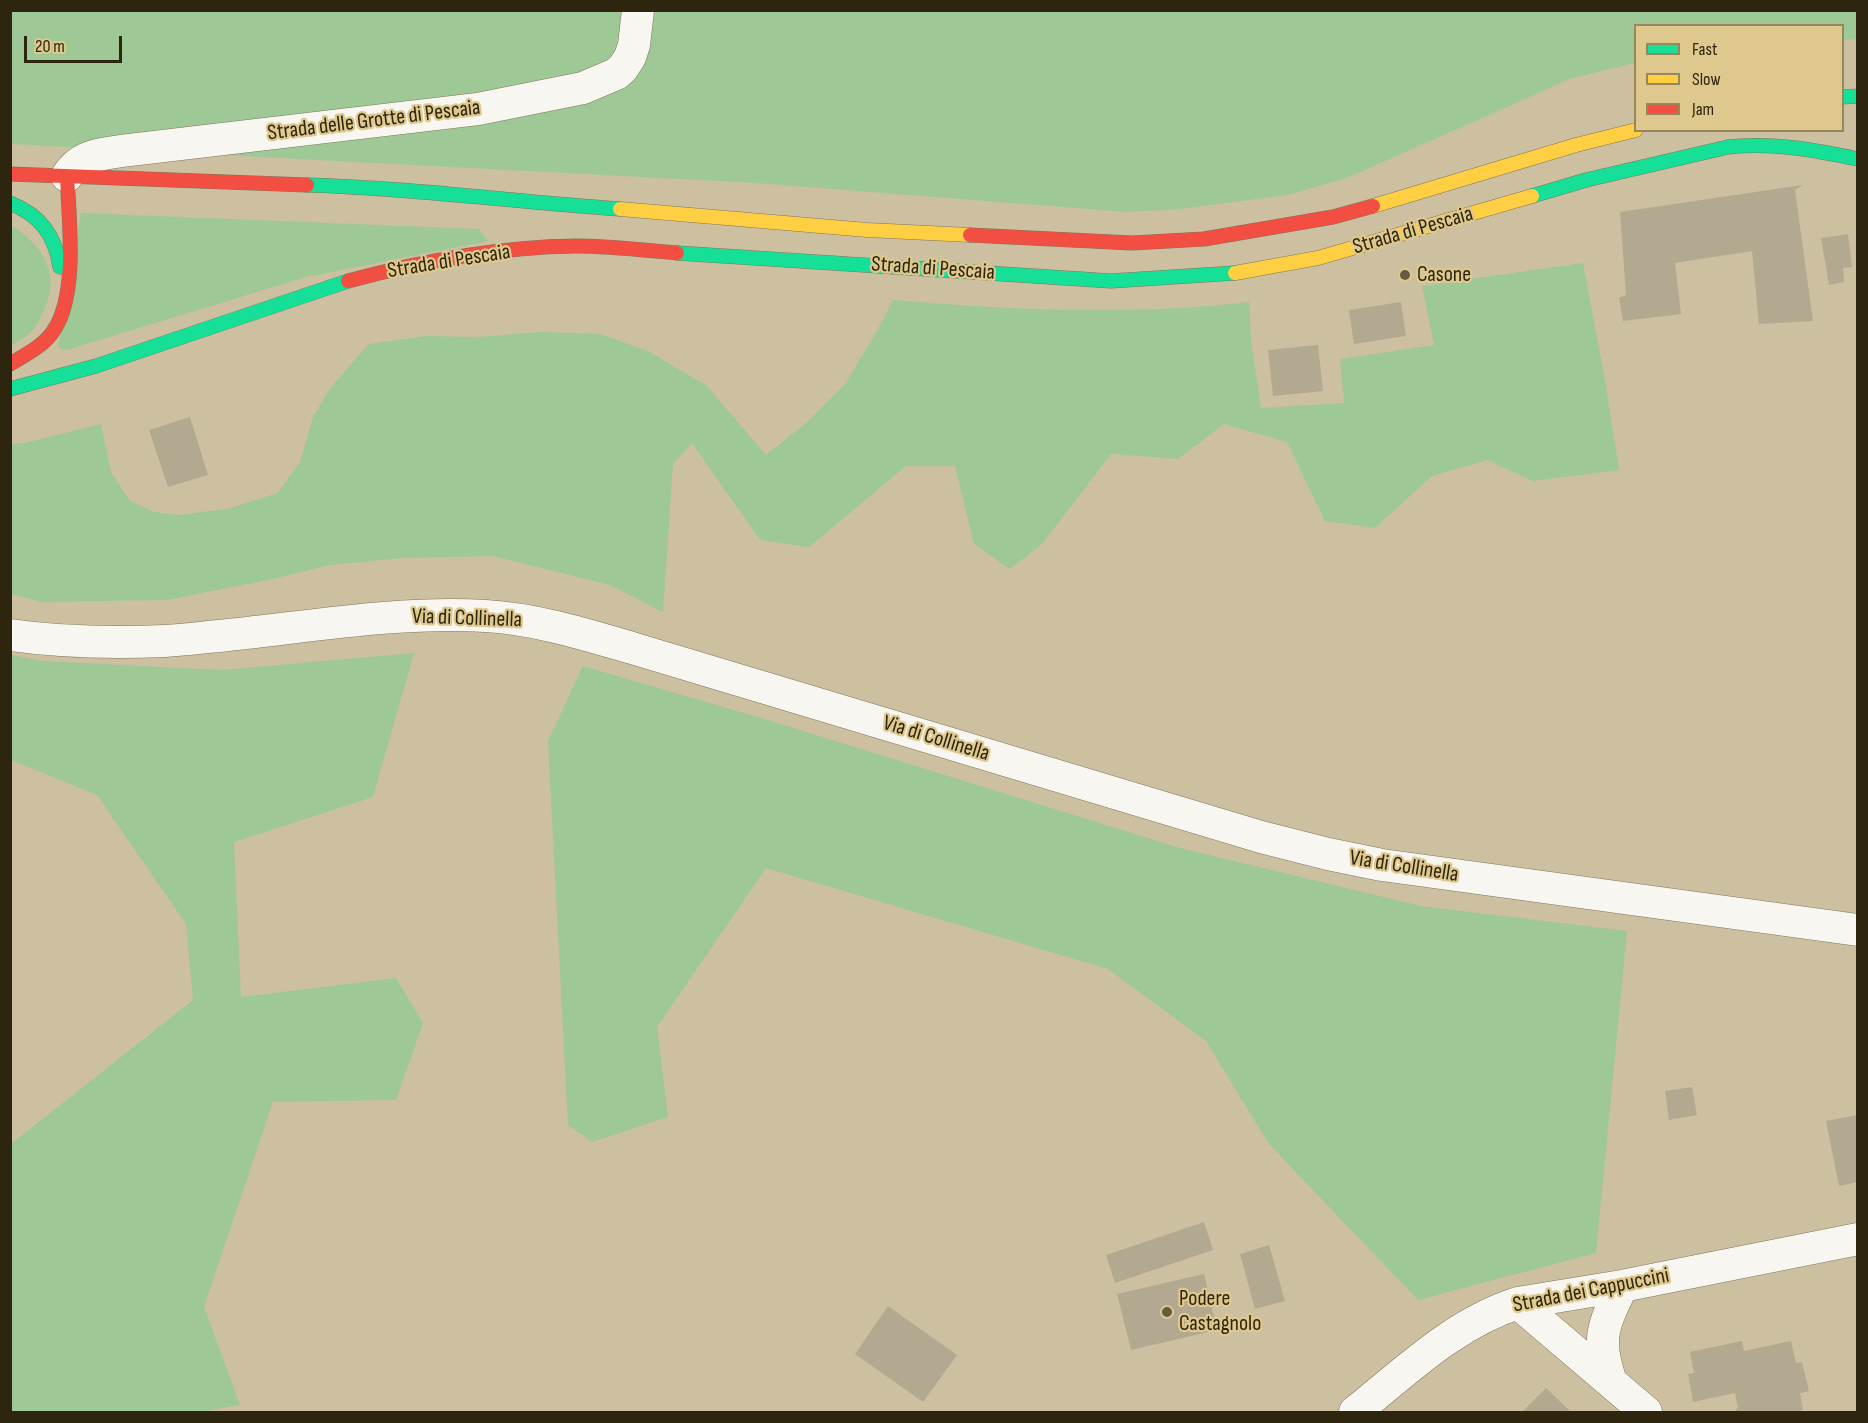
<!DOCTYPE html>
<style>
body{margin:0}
#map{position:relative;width:1868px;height:1423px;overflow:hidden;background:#ccc0a0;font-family:"Sofia Sans Condensed",sans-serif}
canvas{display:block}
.frame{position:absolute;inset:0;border:12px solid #2d250d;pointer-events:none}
.legend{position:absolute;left:1634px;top:24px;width:210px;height:108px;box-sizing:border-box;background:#dec88e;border:2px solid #97875a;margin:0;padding:8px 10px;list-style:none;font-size:18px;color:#2d250d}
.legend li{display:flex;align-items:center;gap:12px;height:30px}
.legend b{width:30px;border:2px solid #97875a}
.scale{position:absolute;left:24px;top:36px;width:98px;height:27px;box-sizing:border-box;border:3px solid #2d250d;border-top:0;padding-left:8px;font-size:18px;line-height:21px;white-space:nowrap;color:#2d250d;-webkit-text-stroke:4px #dec88e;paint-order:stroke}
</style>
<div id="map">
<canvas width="1868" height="1423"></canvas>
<div class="frame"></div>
<ul class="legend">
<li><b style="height:8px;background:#16e098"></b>Fast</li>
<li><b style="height:8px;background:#ffcf43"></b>Slow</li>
<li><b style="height:8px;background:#f24e42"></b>Jam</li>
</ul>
<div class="scale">20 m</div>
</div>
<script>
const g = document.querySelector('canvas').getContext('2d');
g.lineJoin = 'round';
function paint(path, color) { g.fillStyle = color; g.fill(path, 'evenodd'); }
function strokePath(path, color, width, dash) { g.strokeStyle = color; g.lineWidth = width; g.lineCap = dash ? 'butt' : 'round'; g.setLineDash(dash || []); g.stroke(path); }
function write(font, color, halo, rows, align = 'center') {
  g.font = font + ' "Sofia Sans Condensed",sans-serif'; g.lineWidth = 4.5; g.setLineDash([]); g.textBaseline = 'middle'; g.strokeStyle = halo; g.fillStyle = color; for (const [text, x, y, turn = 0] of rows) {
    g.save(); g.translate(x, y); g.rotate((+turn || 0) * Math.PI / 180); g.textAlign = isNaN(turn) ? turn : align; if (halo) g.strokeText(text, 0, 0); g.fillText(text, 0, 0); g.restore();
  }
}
const green = new Path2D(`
 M1857,10L1858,39L1843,40L1842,26H1636L1635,63L1570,79L1347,178L1287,195L1180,209L1126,212L756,183L11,144L10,11Z
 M81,213L479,229L488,241L306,277L67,350L58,348Z
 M10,224C43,246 63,275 42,314C39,319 37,326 33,330C27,337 17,342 10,347Z
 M1583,263L1605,381L1619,470L1533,481L1487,460L1432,476L1375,528L1325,521L1287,442L1224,424L1178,459L1111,454L1042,544L1010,569L974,544L955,466H906L809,547L760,540L692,443L673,464L663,612L610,585L493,556L403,558L331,565L268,580L167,600L41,602L11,594V444L25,443L101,424L111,472L130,501L154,512L177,515L227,509L278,493L300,462L313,417L331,387L369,344L426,336L478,337L540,332L600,334L648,351L707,386L766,455L806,423L845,384L877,331L893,300C1011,310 1130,316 1249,302L1251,340L1261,408L1344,403L1340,359L1434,345L1422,286Z
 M414,653L373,797L234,842L241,997L396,978L423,1023L396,1100L273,1102L204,1307L240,1405L199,1412H11V1144L193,1000L186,924L97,795L11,760V655L44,661L221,670Z
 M583,666L771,721L1180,848L1421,906L1627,931L1596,1253L1418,1300L1269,1144L1206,1041L1108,969L766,868L657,1027L668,1117L592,1142L568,1125L548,741Z`);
const building = new Path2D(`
 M1803,185L1795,190L1813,321L1759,324L1752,251L1675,263L1681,314L1623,321L1619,298L1626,295L1620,212Z
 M1848,234L1852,267L1843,268L1844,282L1829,285L1821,238Z
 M1401,302L1406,336L1354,344L1349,310Z
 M1318,345L1323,391L1273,396L1268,350Z
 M190,417L208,475L168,487L149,430Z
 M1692,1087L1697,1115L1669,1120L1665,1091Z
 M1858,1115V1182L1839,1186L1826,1121Z
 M1204,1222L1213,1250L1115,1283L1106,1255Z
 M1269,1245L1285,1301L1255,1309L1240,1254Z
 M1204,1274L1217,1330L1131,1350L1117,1294Z
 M888,1306L957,1355L923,1402L855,1354Z
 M1742,1341L1744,1351L1791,1341L1796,1363L1802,1362L1809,1391L1800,1393L1803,1409L1800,1412H1734L1738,1408L1735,1393L1693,1402L1688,1374L1694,1373L1690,1352Z
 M1546,1388L1571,1412H1522Z`);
const street = new Path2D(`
 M67,176C80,155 98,155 121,151L478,109L583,88L616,74L623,68L630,57L634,45L638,10
 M10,635C59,642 115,643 165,641C186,640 207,637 228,635C314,626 400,611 486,616C536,619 584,634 632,648L1261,837L1328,854L1382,865L1858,930
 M1518,1303L1646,1412
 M1611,1382C1596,1338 1603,1326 1622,1286
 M1355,1412C1406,1371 1455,1323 1518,1303L1622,1286L1858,1239`);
const fast = new Path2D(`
 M1842,97L1858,96
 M307,185C412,188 516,202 620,209
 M1532,196L1586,180L1728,147C1772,142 1815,150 1858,159
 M10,203C40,215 55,235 60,267
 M677,253L1111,281L1235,273
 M10,389L96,366L348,281`);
const slow = new Path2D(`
 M1373,206L1576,145L1636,130
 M620,209L867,230L970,235
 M1235,273L1318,258L1532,196`);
const jam = new Path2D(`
 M10,174L307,185
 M970,235L1132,243L1204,239L1333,217L1373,206
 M348,281C422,261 498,247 575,246C609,246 643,250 677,253
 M10,364C25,355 44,346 54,330C78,294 69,219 67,176`);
const markers = [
 [1405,275,6,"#655b40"],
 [1167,1312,6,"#655b40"]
];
const streetNames = [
 ["Strada delle Grotte di Pescaia",374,121,-7],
 ["Strada di Pescaia",1413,231,-16],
 ["Strada di Pescaia",449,262,-9],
 ["Strada di Pescaia",933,269,4],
 ["Via di Collinella",467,619,2],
 ["Via di Collinella",936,739,17],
 ["Via di Collinella",1404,867,9],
 ["Strada dei Cappuccini",1591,1291,-11]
];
const poiNames = [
 ["Casone",1417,275],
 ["Podere",1179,1299],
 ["Castagnolo",1179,1324]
];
paint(green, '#9ec895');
paint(building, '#b3a990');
strokePath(street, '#80765c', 33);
strokePath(fast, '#80765c', 15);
strokePath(slow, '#80765c', 15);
strokePath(jam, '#80765c', 15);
strokePath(street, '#f7f6f1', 32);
strokePath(fast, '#16e098', 14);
strokePath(slow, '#ffcf43', 14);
strokePath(jam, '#f24e42', 14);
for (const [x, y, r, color] of markers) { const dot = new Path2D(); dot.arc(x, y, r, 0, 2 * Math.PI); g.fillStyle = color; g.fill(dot); strokePath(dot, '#dec88e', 2); }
write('22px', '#2d250d', '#dec88e', streetNames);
write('22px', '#2d250d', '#dec88e', poiNames, 'left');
</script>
